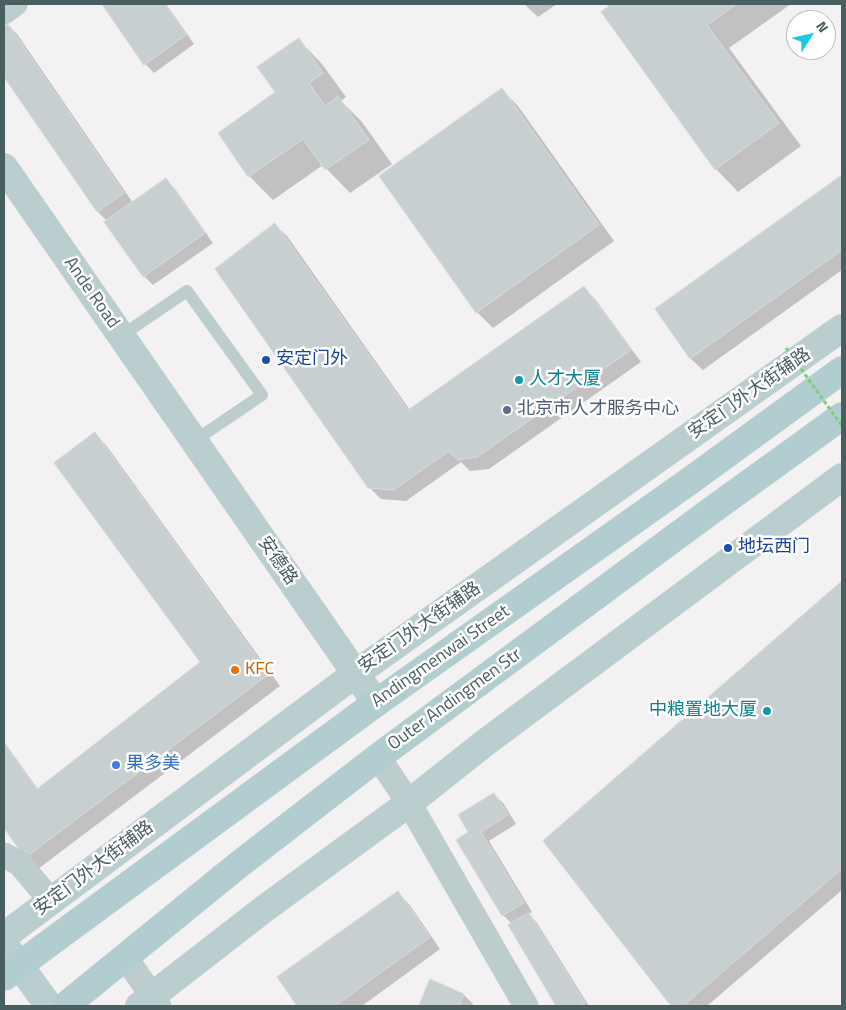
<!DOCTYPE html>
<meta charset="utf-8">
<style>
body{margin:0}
#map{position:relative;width:846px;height:1010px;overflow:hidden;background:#f3f1f2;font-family:"Titillium Web",sans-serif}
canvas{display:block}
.frame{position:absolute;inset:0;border:5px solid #495e5f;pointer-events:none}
.north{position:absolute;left:786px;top:10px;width:50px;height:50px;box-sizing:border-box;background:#fff;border:1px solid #b6bfbf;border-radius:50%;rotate:55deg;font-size:14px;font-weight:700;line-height:20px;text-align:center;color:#495e5f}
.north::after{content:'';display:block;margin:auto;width:18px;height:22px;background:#1cc9e3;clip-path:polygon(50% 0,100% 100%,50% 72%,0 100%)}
</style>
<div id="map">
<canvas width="846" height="1010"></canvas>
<div class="frame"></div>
<div class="north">N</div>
</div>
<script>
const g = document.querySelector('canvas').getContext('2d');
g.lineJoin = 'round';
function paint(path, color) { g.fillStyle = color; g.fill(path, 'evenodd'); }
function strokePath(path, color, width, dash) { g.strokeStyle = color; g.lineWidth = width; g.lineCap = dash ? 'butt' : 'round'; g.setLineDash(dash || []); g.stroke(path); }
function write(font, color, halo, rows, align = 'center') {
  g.font = font + ' "Titillium Web","Noto Sans SC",sans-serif'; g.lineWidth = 5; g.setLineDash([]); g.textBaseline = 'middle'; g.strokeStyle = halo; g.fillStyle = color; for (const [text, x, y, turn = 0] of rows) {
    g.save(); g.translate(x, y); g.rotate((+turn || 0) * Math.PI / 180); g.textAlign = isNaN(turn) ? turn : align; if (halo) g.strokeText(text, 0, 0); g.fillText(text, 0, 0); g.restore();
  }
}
const pier = new Path2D(`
 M4,989L6,991L17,1006H4Z`);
const shadow = new Path2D(`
 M103,4H166L194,44L154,73L145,64Z
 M524,4H557L538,17Z
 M607,4H791L729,48L801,146L738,192L716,169Z
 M8,25L17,34L133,203L166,180L175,189L213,243L153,285L144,276L107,221L98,212L4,75V28Z
 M299,40L322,64L346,97L341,101L362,122L392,164L350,193L323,165L273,200L249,176L276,92Z
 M502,90L518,106L614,241L493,328L477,312Z
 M842,177V270L703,370L691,359L656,309Z
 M275,225L287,236L410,410L583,287L595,299L641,362L489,469L470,471L461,462L406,501L381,499L369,487Z
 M95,434L106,445L280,686L38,869L26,857L4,826V742L38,789L201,662Z
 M842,582V890L707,1006H673L545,841Z
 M494,794L503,803L516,824L489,841L532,912L529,914L537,923L589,1006H558L510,926L512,924L503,915L470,832Z
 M397,893L409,904L440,949L362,1006H299L279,978Z
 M431,980L464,995L473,1004L472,1006H421Z`);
const building = new Path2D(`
 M102,4H165L186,35L144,65Z
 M612,4H737L707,25L779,123L715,170L601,12Z
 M8,24L124,193L97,212L4,77V27Z
 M299,38L323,73L309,83L325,106L338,96L369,140L325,170L303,139L248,177L218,133L275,92L257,67Z
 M502,88L599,225L476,313L379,176Z
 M842,175V250L690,359L655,309Z
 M166,178L205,233L143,277L104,222Z
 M275,223L408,410L584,286L631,350L477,457L457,460L449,451L394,490L368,488L215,269Z
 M95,432L269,674L25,858L4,828V744L37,789L200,662L54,463Z
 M842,581V869L683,1006H671L543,841Z
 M494,793L508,815L481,832L524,903L502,916L456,840L468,832L458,815Z
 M398,891L430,937L335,1006H297L277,977Z
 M529,913L585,1003L579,1006H556L508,925Z
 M430,979L464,994L459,1006H419Z`);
const lane = new Path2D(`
 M121,336L187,291L262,395L194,441`);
const street = new Path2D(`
 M4,12L15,4
 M378,757L409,803L526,1006
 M4,855L20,864L51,901
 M126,958L159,1006`);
const secondary = new Path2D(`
 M4,167L376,703
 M4,936L355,674L842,328
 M6,947L49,1006
 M139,1006L264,909L409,803L486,742L842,477`);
const primary = new Path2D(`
 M44,947L376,703L691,480L842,370
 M65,1006L237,866L378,757L708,513L842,416`);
const pathBridge = new Path2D(`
 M786,348L842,426`);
const primaryBridge = new Path2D(`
 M4,977L44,947`);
const markers = [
 [266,360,5,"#1a4fb4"],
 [519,380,5,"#0f9aa8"],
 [507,410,5,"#5c6f8a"],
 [728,548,5,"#1a4fb4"],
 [235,670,5,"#e8710a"],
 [767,711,5,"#0f9aa8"],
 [116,765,5,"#3f7fe0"]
];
const streetNames = [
 ["Ande Road",91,293,55],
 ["安定门外大街辅路",750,394,-35],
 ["安德路",277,561,55],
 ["安定门外大街辅路",420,628,-35],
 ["Andingmenwai Street",441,657,-35],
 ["Outer Andingmen Str",455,700,-36],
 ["安定门外大街辅路",94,869,-37]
];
const transitNames = [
 ["安定门外",276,360],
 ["地坛西门",738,548]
];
const cultureNames = [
 ["人才大厦",529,380],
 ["中粮置地大厦",757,711,"right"]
];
const serviceNames = [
 ["北京市人才服务中心",517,410]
];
const foodNames = [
 ["KFC",245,670]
];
const shopNames = [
 ["果多美",126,765]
];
paint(pier, '#f3f1f2');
paint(shadow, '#0003');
paint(building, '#c8cfd0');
strokePath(building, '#d5dadc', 1);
strokePath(lane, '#bdcdcd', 12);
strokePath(street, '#bdcdcd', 25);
strokePath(secondary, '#bacdcf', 28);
strokePath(primary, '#b2cdcf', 28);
strokePath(pathBridge, '#79cd80', 3, [4, 2.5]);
strokePath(primaryBridge, '#b2cdcf', 28);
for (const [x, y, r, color] of markers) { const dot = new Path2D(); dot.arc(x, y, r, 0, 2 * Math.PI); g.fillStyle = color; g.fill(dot); strokePath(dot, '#fff', 2); }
write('18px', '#495e5f', '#fff', streetNames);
write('18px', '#164399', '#fff', transitNames, 'left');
write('18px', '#0d838f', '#fff', cultureNames, 'left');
write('18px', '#4e5e75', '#fff', serviceNames, 'left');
write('18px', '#c56008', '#fff', foodNames, 'left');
write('18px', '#366cbe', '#fff', shopNames, 'left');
</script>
